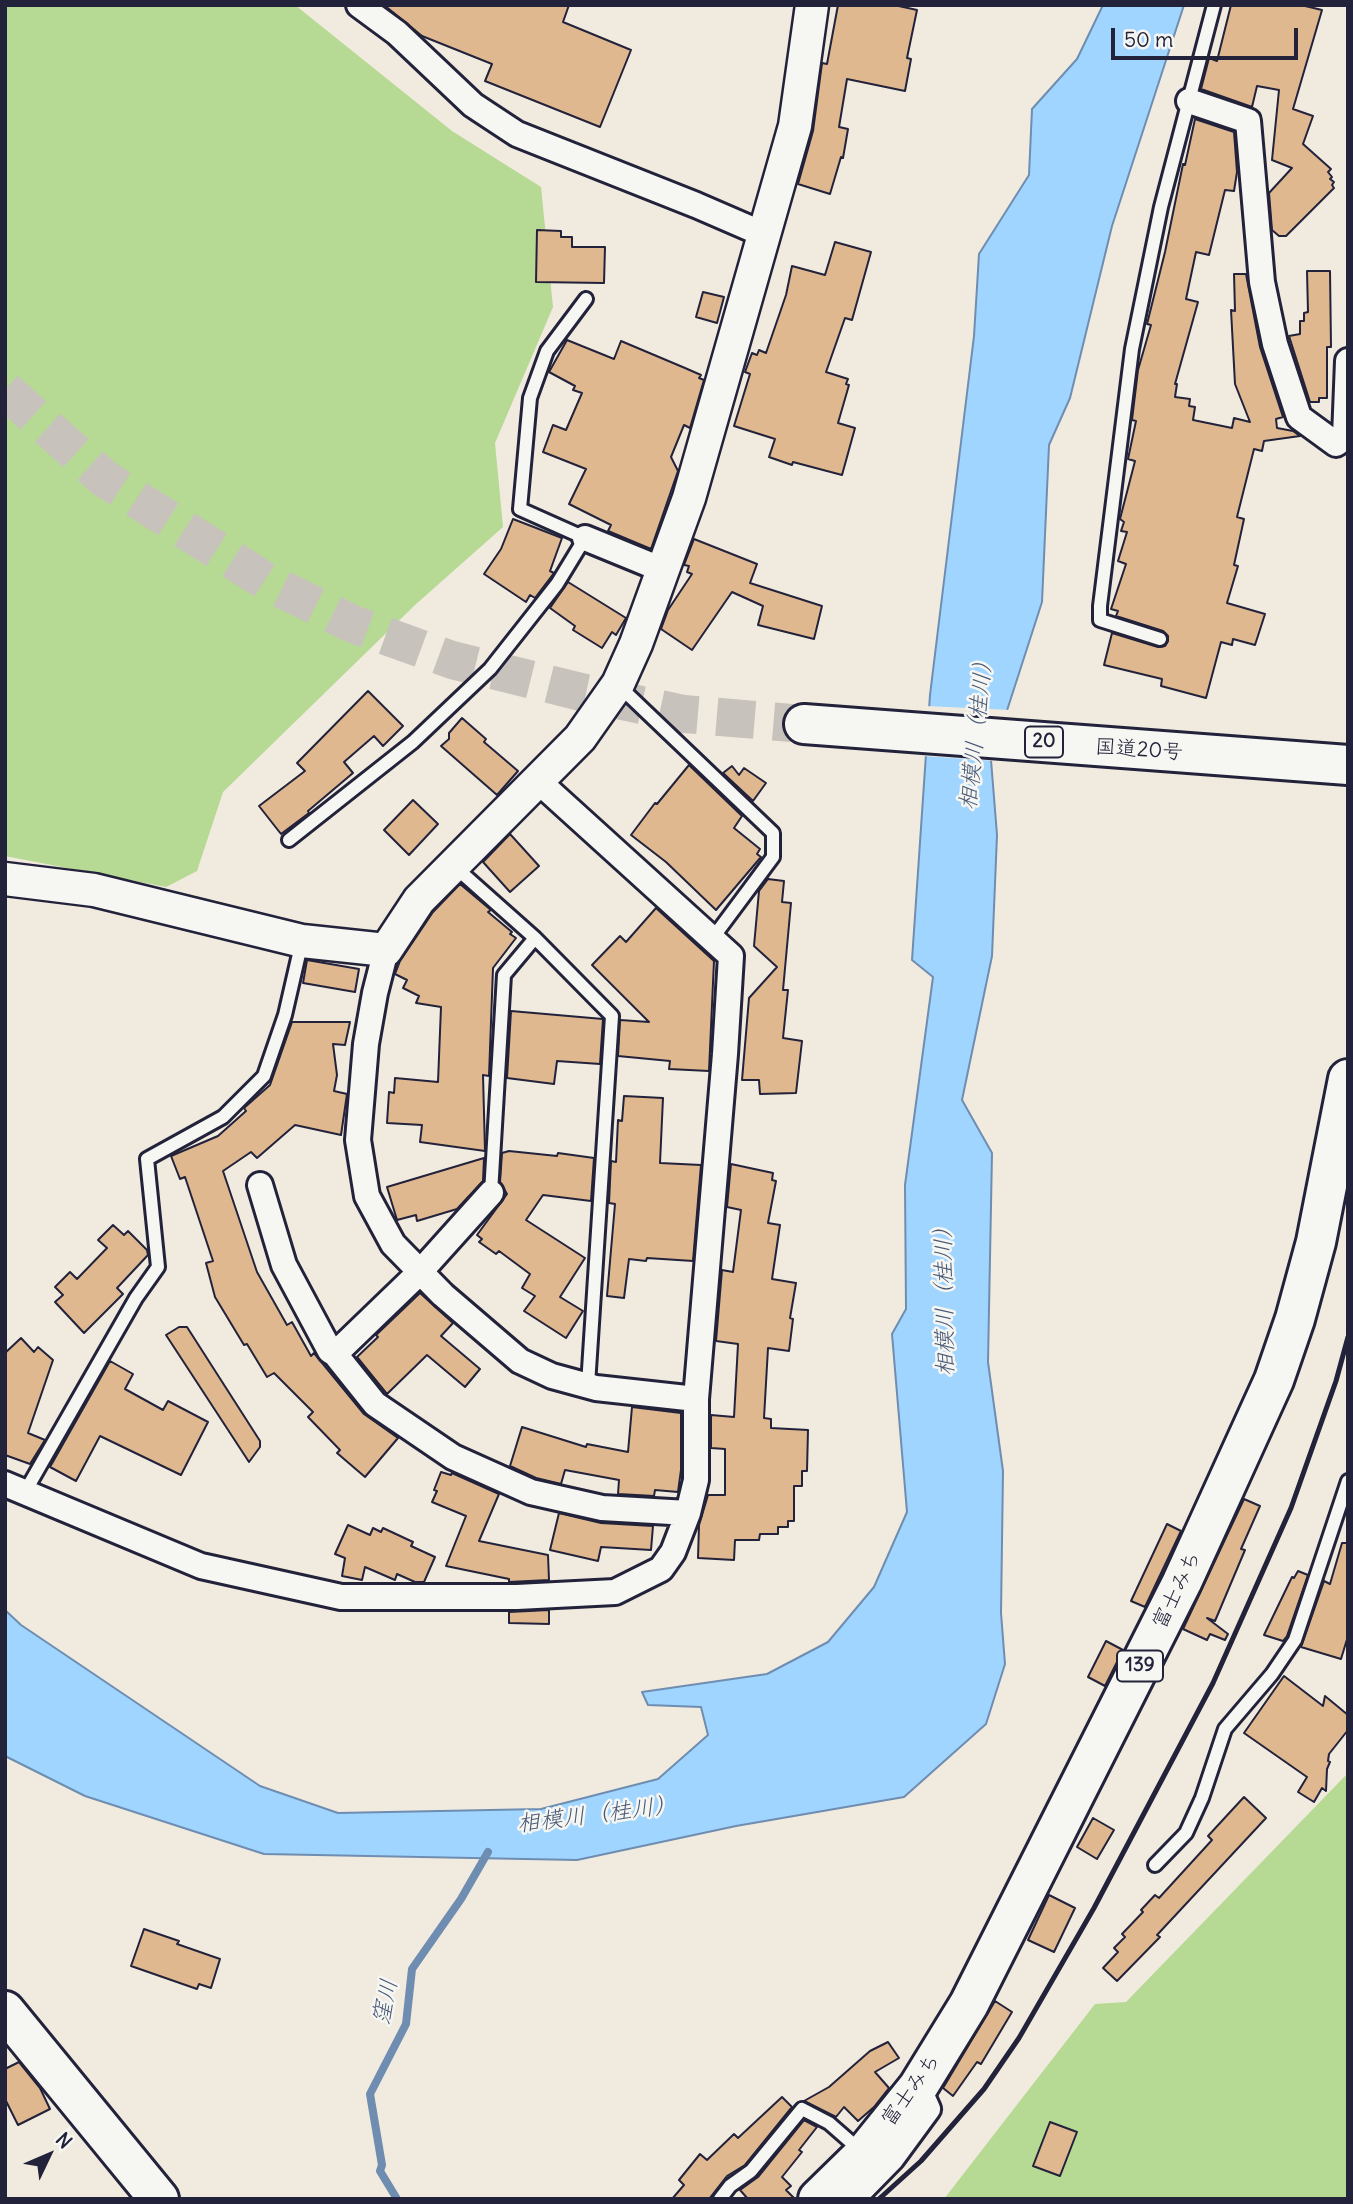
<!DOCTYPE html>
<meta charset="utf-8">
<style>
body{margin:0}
#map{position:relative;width:1353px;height:2204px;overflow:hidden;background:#f1eade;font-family:Delius,sans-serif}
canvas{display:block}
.frame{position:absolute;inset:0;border:7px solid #22223b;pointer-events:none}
.north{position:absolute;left:14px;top:2120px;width:70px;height:70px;-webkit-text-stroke:5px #f6f6f2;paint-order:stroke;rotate:46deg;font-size:19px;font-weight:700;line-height:28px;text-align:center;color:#22223b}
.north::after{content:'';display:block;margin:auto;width:24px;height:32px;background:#22223b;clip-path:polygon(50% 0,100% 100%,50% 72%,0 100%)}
.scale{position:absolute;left:1111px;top:28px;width:187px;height:32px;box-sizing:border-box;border:4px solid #22223b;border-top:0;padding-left:9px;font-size:21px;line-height:24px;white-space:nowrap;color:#22223b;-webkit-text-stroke:5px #f6f6f2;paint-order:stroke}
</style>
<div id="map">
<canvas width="1353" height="2204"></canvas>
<div class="frame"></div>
<div class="north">N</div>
<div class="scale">50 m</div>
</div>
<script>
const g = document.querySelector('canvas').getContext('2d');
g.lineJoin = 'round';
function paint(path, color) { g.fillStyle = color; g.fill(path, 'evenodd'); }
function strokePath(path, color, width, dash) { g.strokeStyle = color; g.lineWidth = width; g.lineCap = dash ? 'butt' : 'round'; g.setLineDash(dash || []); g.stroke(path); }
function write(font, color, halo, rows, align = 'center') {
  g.font = font + ' Delius,"Klee One",sans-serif'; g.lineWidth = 5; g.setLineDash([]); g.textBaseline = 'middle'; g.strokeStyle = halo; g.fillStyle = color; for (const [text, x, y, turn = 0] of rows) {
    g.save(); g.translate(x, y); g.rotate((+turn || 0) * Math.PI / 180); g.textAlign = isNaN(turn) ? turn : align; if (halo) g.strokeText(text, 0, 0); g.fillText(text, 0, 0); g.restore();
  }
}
const green = new Path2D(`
 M5,5H295L452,131L541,187L553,307L495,443L503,527L415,605L223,792L197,871L166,887L5,856Z
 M1348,1773V2199H944L1095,2004L1126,2002Z`);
const water = new Path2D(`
 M1103,5H1184L1112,226L1070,398L1049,445L1042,602L991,760L997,835L992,956L962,1100L992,1153L988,1362L1003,1471L1001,1613L1005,1664L986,1724L904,1797L736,1826L577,1860L264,1854L85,1796L5,1756V1610L21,1625L260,1786L338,1813L541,1809L658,1779L708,1735L701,1707L648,1705L642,1692L767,1674L828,1642L874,1587L907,1512L892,1334L906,1309L905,1185L933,977L912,960L930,695L974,336L979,254L1029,175L1032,109L1077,59Z`);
const pier = new Path2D(`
 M926,706L1011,710L995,761L923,756Z`);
const stream = new Path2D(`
 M397,2199L380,2171L382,2165L370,2094L406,2024L412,1969L461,1899L488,1852`);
const building = new Path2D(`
 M384,5H569L563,22L631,50L600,127L485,81L492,64L422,36Z
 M838,5H894L917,10L907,58L911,59L905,91L847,79L839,127L848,129L843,158L841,157L830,194L798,184L813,131L822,63L827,64Z
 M1231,5H1301L1322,10L1293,109L1313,116L1303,144L1331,169L1328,172L1332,177L1330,179L1334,182L1332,185L1334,188L1286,236H1279L1272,230L1269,193L1292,168L1272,160L1279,90L1257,86L1252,107L1201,89L1209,58L1217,61Z
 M1195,119L1234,132L1237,172L1234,191L1225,190L1209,255L1196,252L1186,299L1198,302L1175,384H1177L1175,397L1190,399L1189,406L1195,407L1193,420L1232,428L1234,418L1250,422L1235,384L1231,310L1235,311L1234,274H1246L1260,347L1283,417L1276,419L1277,428L1293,431L1300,436L1264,441L1262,451L1254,449L1237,517L1244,519L1234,565L1238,566L1227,603L1265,614L1255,645L1233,639L1232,645L1221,642L1206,698L1161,686L1162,679L1104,665L1112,633L1158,647L1165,646L1168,641V636L1163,631L1116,616L1118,611L1111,609L1126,564L1118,561L1127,532L1121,531L1124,522L1120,519L1135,461L1128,459L1136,421L1132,420L1138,370L1151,325L1147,324L1165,252L1183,164L1185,165Z
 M537,230L561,231V237H572V247H605L604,283L536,282Z
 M835,242L871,252L852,320L845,318L826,372L848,379L846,384L849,385L838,423L855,428L842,475L793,462L792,465L769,457L775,439L734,426L750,374L745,372L752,353L757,355L759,350L766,353L786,295L792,266L825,275Z
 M1307,271H1330L1331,347H1327V398H1319V402H1310L1289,336L1300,334V321H1304V313L1308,312Z
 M703,292L724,297L717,323L696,317Z
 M567,340L614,359L621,341L685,368L701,375L699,378L704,380L690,428L684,425L671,457L678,471L651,549L608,531L611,525L569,504L586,469L543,452L553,425L566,430L582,393L573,390L575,386L549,372Z
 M513,519L562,538L550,571L554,573L535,598L530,595L526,602L484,574L501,549Z
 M694,539L757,564L750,583L822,606L814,639L758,625L763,606L732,592L692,650L661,629L668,610L692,574L687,572L689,566L684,565Z
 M568,582L626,618L616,635L612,632L602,648L573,630L575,626L550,608Z
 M368,691L403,726L383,746L374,736L344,762L353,773L308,811L309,813L281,834L259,806L305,771L297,763Z
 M462,718L486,739L484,742L518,771L497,795L441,746L449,739V733Z
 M689,765L742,816L734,828L760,849L757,854L761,857L716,910L666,862L631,835L655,803L657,804Z
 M732,766L739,775L744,768L766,783L753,801L723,773Z
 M413,800L438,824L409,855L384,830Z
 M510,834L539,866L510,892L483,862Z
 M768,879L784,881L782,902L791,903L783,990H788L783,1038L802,1041L796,1093L760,1094L759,1080H742L749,998L777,967L754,946L759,891Z
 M460,884L491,910L488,912L512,932L510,934L516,938L493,968L489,1076L483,1075L485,1151L420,1142L422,1125L387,1123L389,1092L394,1093L395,1078L438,1082L441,1007L416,1003L419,996L403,988L407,980L395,974L400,961L433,912Z
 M656,908L714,961L709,1071L669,1069L670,1061L618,1056L620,1020L649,1022L592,965L620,936L626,942Z
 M307,960L359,969L355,992L303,983Z
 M511,1011L603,1019L600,1064L557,1061L554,1084L507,1078Z
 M292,1022H350L345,1045L333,1044L337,1075L334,1091L347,1094L341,1135L295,1125L257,1158L251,1152L223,1171L257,1272L287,1325L292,1322L311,1356L314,1353L364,1414L398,1438L365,1477L337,1453L340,1450L308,1417L313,1412L274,1373L267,1377L247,1344L244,1345L215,1297L206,1263L213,1261L185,1177L180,1179L171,1156L218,1136L246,1111L244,1108L270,1085Z
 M624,1096L663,1098L660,1163L701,1165L693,1261L647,1258L646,1261L629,1259L624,1298L607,1296L615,1204L609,1203L611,1161L616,1162L618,1120L622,1121Z
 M509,1151L557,1156L558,1153L594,1158L591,1201L543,1195L526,1220L585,1258L560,1297L583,1311L566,1338L524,1311L535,1296L522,1288L530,1274L499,1251L496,1254L479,1242L482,1239L477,1235L507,1194L500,1182L502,1153Z
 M484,1158L483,1181L457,1209L417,1221L416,1215L397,1220L387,1187Z
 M731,1164L773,1173L772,1180L776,1181L768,1223L780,1225L772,1279L796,1283L790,1318L793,1319L789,1351L768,1348L764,1418L771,1419V1428L808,1430L807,1471H802V1486H794V1521H788V1527H778V1534H760L759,1540H735L734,1560L698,1558L699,1525L708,1495H725V1449L711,1448V1415L734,1417L738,1344L716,1341L722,1270L733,1272L741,1210L727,1207Z
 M113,1225L124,1235L128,1231L147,1250L148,1255L117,1288L123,1294L84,1333L55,1302L63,1295L55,1287L70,1272L77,1279L107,1248L98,1240Z
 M420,1293L453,1323L441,1336L480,1369L465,1387L427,1355L387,1394L357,1357L378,1337L376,1335Z
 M179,1327H187L260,1441V1447L249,1462L166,1335Z
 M21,1338L34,1352L38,1347L53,1360L28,1433L45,1440L30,1464L5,1455V1353Z
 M110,1361L133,1374L125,1389L163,1410L168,1401L208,1422L181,1475L100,1436L76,1481L50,1467Z
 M632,1407L681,1413V1470L678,1492L655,1490L654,1496L618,1494L619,1480L565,1470L561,1484L536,1478L510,1466L522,1427L586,1447L587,1444L628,1452Z
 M441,1472L451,1475L452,1473L499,1494L479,1541L548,1555L549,1580L509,1582V1579L446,1566L466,1516L432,1502L437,1491L434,1490Z
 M1244,1499L1260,1506L1241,1549L1245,1550L1215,1621L1207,1618L1228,1634L1225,1640L1210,1634L1207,1640L1183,1629Z
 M559,1513L601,1523L653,1526L651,1550L601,1547L598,1561L550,1550Z
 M1167,1524L1181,1531L1145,1607L1131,1601Z
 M348,1525L370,1535L373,1528L381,1532L383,1528L413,1542L411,1546L435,1557L424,1582H415L397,1574L395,1580L365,1567L362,1580L342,1576L345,1558L335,1554Z
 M1342,1543H1348V1636L1341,1659L1301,1647L1324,1581L1330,1584Z
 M1298,1571L1308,1575L1287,1636L1283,1641L1264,1635L1292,1577L1294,1578Z
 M549,1610V1624L509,1623V1612Z
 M1106,1641L1123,1650L1105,1686L1088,1677Z
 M1284,1676L1323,1706L1325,1696L1348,1715V1730L1329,1754L1328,1761L1330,1762L1327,1769L1326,1791L1322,1788L1314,1802L1298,1792L1307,1777L1244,1733Z
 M1244,1797L1266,1818L1157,1935L1160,1937L1117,1981L1103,1968L1118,1952L1114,1948L1125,1937L1122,1934L1143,1912L1141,1910L1155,1895L1159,1898L1212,1840L1208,1836Z
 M1093,1818L1114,1830L1097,1859L1077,1847Z
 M1049,1895L1075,1908L1054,1952L1028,1940Z
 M144,1929L179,1941L177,1944L220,1959L211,1988L199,1984L197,1989L131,1966Z
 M995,2001L1012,2012L981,2064L977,2062L953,2096L943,2088Z
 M888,2042L899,2058L875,2072L889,2088L874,2107L858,2121L844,2107L836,2117L804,2101L829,2087L870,2051Z
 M19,2062L40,2088L50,2109L18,2125L5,2099V2069Z
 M782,2097L792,2107L745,2165L727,2176L709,2199H672L684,2185L679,2180L700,2154L707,2160L734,2134L738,2138Z
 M804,2120L817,2127L799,2150L802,2152L782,2177L791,2186L786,2190L795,2199H748L740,2190L758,2177Z
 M1050,2122L1077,2132L1060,2176L1033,2166Z`);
const trunkTunnel = new Path2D(`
 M5,390L105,479L267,582L353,624L452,660L585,693L684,714L804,724`);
const service = new Path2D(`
 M1160,639L1100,620V606L1132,349L1161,207L1214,5
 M618,685L773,833V857L712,939
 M289,840L413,742L490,669L557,584L585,538L520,509L530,398L547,351L586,299
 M454,866L535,938L612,1016L588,1385
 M491,1193L504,975L535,938
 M25,1492L136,1298L158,1267L147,1159L223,1117L264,1076L285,1015L302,941
 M1155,1865L1186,1833L1202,1798L1225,1729L1272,1674L1295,1640L1348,1481
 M720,2199L730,2186L751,2171L802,2109L829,2123L861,2151`);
const minor = new Path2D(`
 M359,5L397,33L473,105L517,134L696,205L763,234
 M1189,101L1248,121L1262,282L1275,344L1299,417L1336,444L1345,437L1348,361
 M585,538L663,570
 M386,950L375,993L366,1044L358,1140L367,1196L393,1244L443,1295L520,1361L552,1376L596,1388L696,1399
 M260,1185L284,1265L330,1351L335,1354L375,1404L453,1457L531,1492L602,1508L688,1513
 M335,1354L420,1272L491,1193
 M5,1484L201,1566L341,1597H517L615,1592L661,1569L673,1552L688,1513L696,1480V1399L725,1054L731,956L538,781
 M852,2199L892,2158L928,2109L918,2087`);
const tertiary = new Path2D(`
 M5,879L94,890L302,941L386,950L419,900L580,738L618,684L636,644L689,498L795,126L812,5`);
const trunk = new Path2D(`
 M804,724L1348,765
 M5,2011L159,2199
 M818,2199L864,2154L918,2087L969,2004L1182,1582L1274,1380L1295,1319L1316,1242L1348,1079`);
const rail = new Path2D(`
 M879,2199L921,2161L984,2089L1019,2038L1094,1908L1213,1683L1291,1508L1336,1381L1348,1337`);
const shields = [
 [1044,742,38],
 [1140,1666,46]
];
const shieldNames = [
 ["20",1044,742],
 ["139",1140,1666]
];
const streetNames = [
 ["国道20号",1139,750,4],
 ["富士みち",1177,1590,-64],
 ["富士みち",911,2090,-54]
];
const waterNames = [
 ["相模川（桂川）",977,730,-84],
 ["相模川（桂川）",945,1296,-91],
 ["相模川（桂川）",597,1815,-7],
 ["窪川",386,2002,-79]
];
paint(green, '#b6d993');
paint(water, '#a0d5ff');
strokePath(water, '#6e8db1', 2);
paint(pier, '#f1eade');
strokePath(stream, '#6e8db1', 8);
paint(building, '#dfb890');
strokePath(building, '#22223b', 2);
strokePath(trunkTunnel, '#c8c2bd', 38, [38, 19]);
strokePath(service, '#22223b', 18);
strokePath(minor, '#22223b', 30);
strokePath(tertiary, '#22223b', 37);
strokePath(trunk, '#22223b', 44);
strokePath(service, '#f6f6f2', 12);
strokePath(minor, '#f6f6f2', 24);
strokePath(tertiary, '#f6f6f2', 32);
strokePath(trunk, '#f6f6f2', 38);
strokePath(rail, '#22223b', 5);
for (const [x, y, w] of shields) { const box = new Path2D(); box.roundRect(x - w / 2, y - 15.5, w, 31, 5); g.fillStyle = '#f6f6f2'; g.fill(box); strokePath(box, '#22223b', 2); }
write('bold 19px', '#22223b', null, shieldNames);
write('21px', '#22223b', '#f6f6f2', streetNames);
write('italic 23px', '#485876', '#f6f6f2', waterNames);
</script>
